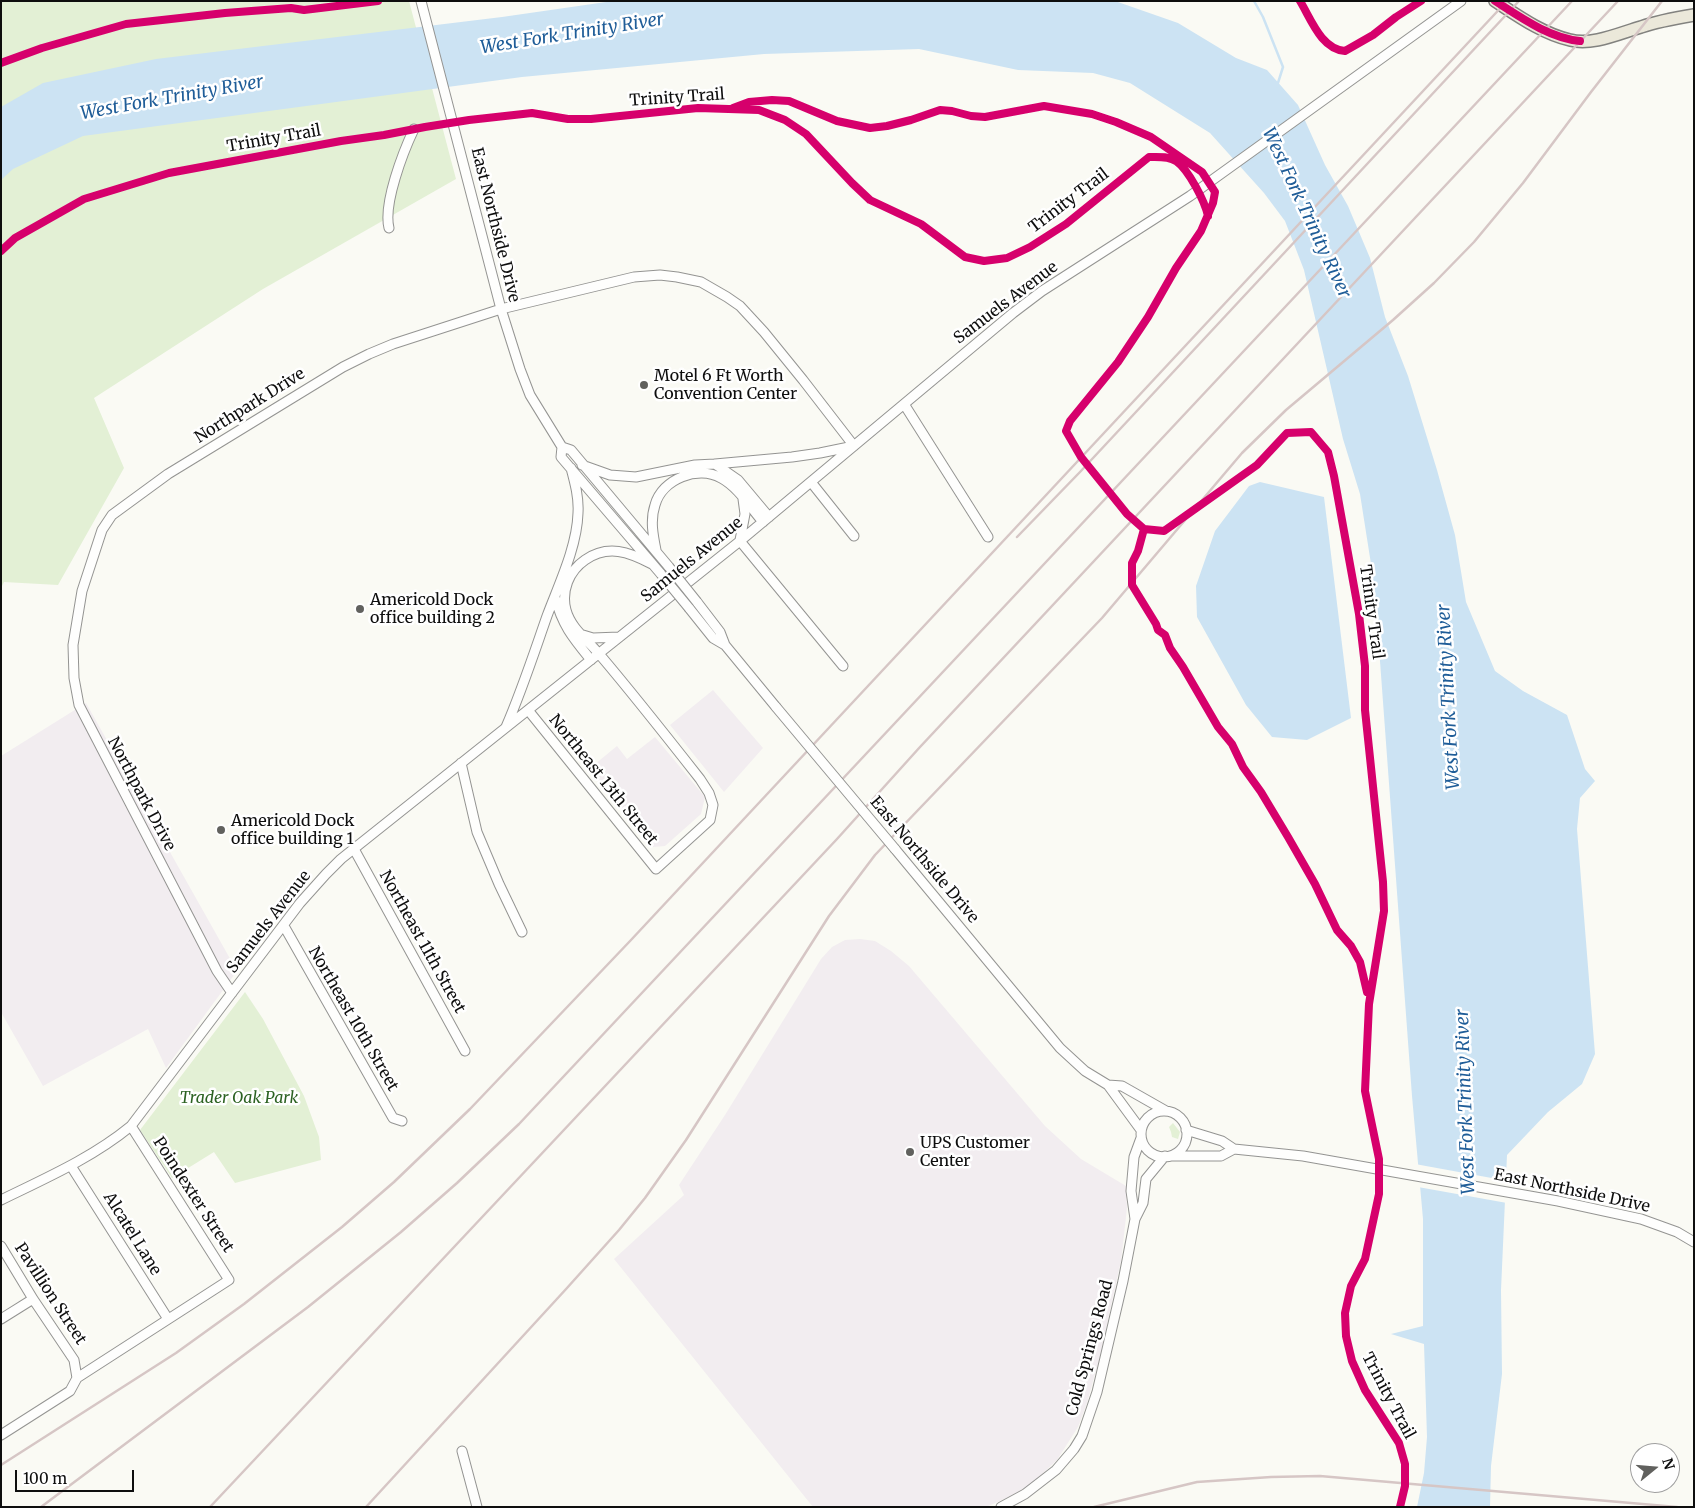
<!DOCTYPE html>
<style>
body{margin:0}
#map{position:relative;width:1695px;height:1508px;overflow:hidden;background:#fafaf4;font-family:Merriweather,serif}
canvas{display:block}
.frame{position:absolute;inset:0;border:2px solid #0e0e0e;pointer-events:none}
.north{position:absolute;left:1630px;top:1443px;width:50px;height:50px;box-sizing:border-box;background:#fff;border:1px solid #9f9f9f;border-radius:50%;rotate:73deg;font-size:14px;font-weight:700;line-height:20px;text-align:center;color:#0e0e0e}
.north::after{content:'';display:block;margin:auto;width:18px;height:22px;background:#61615e;clip-path:polygon(50% 0,100% 100%,50% 72%,0 100%)}
.scale{position:absolute;left:15px;top:1470px;width:119px;height:22px;box-sizing:border-box;border:2px solid #0e0e0e;border-top:0;padding-left:6px;font-size:15px;line-height:18px;white-space:nowrap;color:#0e0e0e;-webkit-text-stroke:4px #fff;paint-order:stroke}
</style>
<div id="map">
<canvas width="1695" height="1508"></canvas>
<div class="frame"></div>
<div class="north">N</div>
<div class="scale">100 m</div>
</div>
<script>
const g = document.querySelector('canvas').getContext('2d');
g.lineJoin = 'round';
function paint(path, color) { g.fillStyle = color; g.fill(path, 'evenodd'); }
function strokePath(path, color, width, dash) { g.strokeStyle = color; g.lineWidth = width; g.lineCap = dash ? 'butt' : 'round'; g.setLineDash(dash || []); g.stroke(path); }
function write(font, color, halo, rows, align = 'center') {
  g.font = font + ' Merriweather,serif'; g.lineWidth = 5; g.setLineDash([]); g.textBaseline = 'middle'; g.strokeStyle = halo; g.fillStyle = color; for (const [text, x, y, turn = 0] of rows) {
    g.save(); g.translate(x, y); g.rotate((+turn || 0) * Math.PI / 180); g.textAlign = isNaN(turn) ? turn : align; if (halo) g.strokeText(text, 0, 0); g.fillText(text, 0, 0); g.restore();
  }
}
const industrial = new Path2D(`
 M713,690L763,748L724,792L670,725Z
 M86,703L237,971L166,1068L148,1029L43,1086L1,1012V756Z
 M655,737L705,797L701,814L665,846L653,847L589,769L617,746L627,759Z
 M860,939L875,941L891,951L909,966L1045,1126L1081,1159L1126,1186L1127,1208L1121,1261L1100,1356L1087,1403L1078,1427L1057,1460L1041,1475L1028,1486L1009,1497L986,1507H813L614,1259L684,1195L679,1185L725,1115L821,959L832,947L845,940Z`);
const green = new Path2D(`
 M1,1H409L456,179L263,289L94,398L124,468L58,585L4,582L1,588Z
 M245,992L263,1019L304,1096L319,1137L321,1160L235,1183L214,1152L172,1178L140,1130Z
 M1173,1123L1180,1132L1178,1139L1172,1137L1171,1132L1169,1127Z`);
const water = new Path2D(`
 M613,1H1115L1178,23L1236,58L1267,70L1298,105L1325,165L1348,206L1370,258L1385,317L1408,376L1437,470L1455,535L1466,602L1495,671L1523,691L1567,715L1585,769L1595,781L1580,798L1577,829L1595,1054L1582,1084L1548,1112L1507,1155L1501,1290L1502,1374L1491,1466L1490,1507H1417L1424,1473L1427,1437L1424,1344L1391,1334L1423,1326V1219L1412,1096L1378,634L1371,564L1360,494L1343,439L1304,270L1285,221L1264,193L1210,133L1130,83L1093,73L1018,70L919,49L764,54L522,77L83,136L13,169L1,180V107L43,83L156,59L502,17Z
 M1260,482L1324,497L1351,718L1307,740L1272,737L1246,705L1197,617L1196,586L1215,531L1249,486Z`);
const pier = new Path2D(`
 M1415,1164L1508,1181L1507,1203L1418,1187Z`);
const stream = new Path2D(`
 M1254,1L1263,17L1283,67L1277,86`);
const minor = new Path2D(`
 M421,1L501,309L520,369L530,395L562,447L571,450L669,567
 M389,228C383,204 403,152 414,129
 M904,404L988,537
 M562,447L561,457L661,574
 M715,464L738,480L769,517
 M811,482L854,536
 M740,540L745,514L743,499
 M740,541L843,666
 M656,550C653,535 650,520 655,505C662,479 698,465 721,478C738,487 750,507 763,522
 M555,597C562,625 573,638 591,660
 M697,602L720,632L725,645
 M689,608L713,638L725,645L776,707
 M583,635L593,638L619,637
 M528,710L656,869L710,820L713,805L709,793L700,779C667,737 634,695 600,655C588,640 571,629 566,610C561,591 569,571 585,560C608,544 629,552 652,564
 M506,727C522,690 534,653 547,616C559,584 577,547 578,513C579,498 575,483 571,468
 M461,763L477,832L499,884L522,932
 M354,849L465,1051
 M895,849L1060,1048L1085,1071L1108,1085L1141,1130
 M284,926L393,1118L402,1121
 M232,993L217,971L79,705L74,678L73,645L82,591L102,530L112,515L168,474L343,367L369,354L393,344L501,309L634,277L660,275L677,277L701,282L727,297L740,306L764,332L803,380L854,446L820,453L792,457L715,464L695,465L636,477L610,475L582,465
 M1108,1085L1122,1086L1166,1111
 M1141 1134a23 23 0 1 1 46 0a23 23 0 1 1-46 0Z
 M1186,1130L1222,1141L1234,1149L1303,1156L1558,1201L1641,1219L1677,1232L1694,1242
 M1171,1156H1221L1234,1149
 M71,1166L168,1319
 M1,1200C46,1178 92,1158 131,1126L300,903L326,874L341,859L740,541L1013,313L1042,291L1190,196L1461,1
 M1135,1219L1131,1191L1134,1157L1141,1138
 M1,1246L33,1299L74,1360L77,1378L70,1391L1,1435
 M1,1319L33,1299
 M77,1378L229,1280L131,1126
 M462,1451L477,1507
 M1001,1507L1025,1494L1056,1470L1074,1449L1082,1436L1097,1392L1123,1281L1135,1219L1143,1203L1146,1179L1165,1156`);
const major = new Path2D(`
 M1495,1C1518,16 1543,34 1570,40C1592,46 1620,33 1641,27C1658,21 1676,18 1694,15`);
const rail = new Path2D(`
 M1017,537L1080,472L1519,1
 M1,1465L176,1353L244,1304L342,1227L394,1182L470,1109L631,940L1507,1
 M41,1507L308,1307L401,1232L457,1183L519,1124L1572,1
 M210,1507L837,839L920,747L1618,1
 M366,1507L567,1288L619,1230L645,1198L686,1140L829,916L875,855L1102,618L1242,453L1286,410L1393,320L1434,283L1474,242L1523,183L1591,92L1662,1
 M1094,1507L1197,1482L1271,1477L1320,1476L1677,1507`);
const minorBridge = new Path2D(`
 M669,567L697,602
 M661,574L689,608
 M776,707L895,849`);
const cycleway = new Path2D(`
 M1300,1C1311,19 1321,49 1345,51L1373,35L1396,17L1421,1
 M1495,1C1520,17 1549,38 1580,41
 M1,63L42,48L126,24L225,13L291,8L304,10L378,1
 M733,108L749,102L772,100L789,101L837,121L870,128L887,126L911,120L940,110L952,111L971,116L985,117L1044,106L1092,114L1116,122L1151,137L1202,172L1215,192L1213,203L1201,231L1176,268L1148,317L1118,362L1070,421L1066,431L1081,457L1127,514L1144,529L1164,531L1257,465L1287,433L1311,432L1328,452L1334,476L1359,614L1365,666V710L1383,882L1384,911L1369,1004L1365,1091L1379,1159V1194L1365,1259L1351,1286L1345,1313L1346,1336L1352,1361L1365,1390L1399,1443L1405,1464V1486L1400,1507
 M1,251L15,238L84,199L169,173L341,141L384,135L425,127L469,120L532,113L568,119H591L698,108L759,110L785,120L806,134L852,183L870,200L921,224L965,257L984,261L1007,258L1030,247L1066,224L1149,157C1158,157 1168,156 1176,161C1189,170 1205,202 1208,216
 M1144,529L1138,551L1132,563V585L1156,624L1158,630L1165,635L1170,648L1183,667L1218,727L1232,744L1243,767L1261,792L1288,837L1315,884L1337,930L1351,946L1360,962L1367,992`);
const markers = [
 [644,385,5,"#61615e"],
 [360,609,5,"#61615e"],
 [221,830,5,"#61615e"],
 [910,1152,5,"#61615e"]
];
const streetNames = [
 ["Trinity Trail",677,98,-4],
 ["Trinity Trail",274,139,-10],
 ["Trinity Trail",1069,201,-37],
 ["East Northside Drive",495,225,76],
 ["Samuels Avenue",1006,303,-37],
 ["Northpark Drive",250,406,-32],
 ["Samuels Avenue",692,560,-39],
 ["Trinity Trail",1371,612,82],
 ["Northeast 13th Street",603,780,51],
 ["Northpark Drive",141,794,62],
 ["East Northside Drive",924,860,50],
 ["Samuels Avenue",269,922,-52],
 ["Northeast 11th Street",422,942,61],
 ["Northeast 10th Street",353,1019,60],
 ["East Northside Drive",1572,1191,12],
 ["Poindexter Street",193,1195,57],
 ["Alcatel Lane",132,1234,58],
 ["Pavillion Street",50,1294,57],
 ["Cold Springs Road",1090,1348,-75],
 ["Trinity Trail",1388,1396,62]
];
const poiNames = [
 ["Motel 6 Ft Worth",654,376],
 ["Convention Center",654,394],
 ["Americold Dock",370,600],
 ["office building 2",370,618],
 ["Americold Dock",231,821],
 ["office building 1",231,839],
 ["UPS Customer",920,1143],
 ["Center",920,1161]
];
const parkNames = [
 ["Trader Oak Park",239,1098]
];
const waterNames = [
 ["West Fork Trinity River",572,34,-9],
 ["West Fork Trinity River",172,98,-10],
 ["West Fork Trinity River",1306,213,65],
 ["West Fork Trinity River",1449,697,-93],
 ["West Fork Trinity River",1466,1102,-92]
];
paint(industrial, '#f2edf0');
paint(green, '#e3f0d5');
paint(water, '#cce3f3');
paint(pier, '#fafaf4');
strokePath(stream, '#cce3f3', 2.5);
strokePath(minor, '#949492', 11);
strokePath(major, '#82827f', 14);
strokePath(minor, '#fefefd', 9);
strokePath(major, '#ebe8da', 11);
strokePath(rail, '#d6c6c5', 2.5);
strokePath(minorBridge, '#949492', 11, []);
strokePath(minorBridge, '#fefefd', 9);
strokePath(cycleway, '#d6006c', 8);
for (const [x, y, r, color] of markers) { const dot = new Path2D(); dot.arc(x, y, r, 0, 2 * Math.PI); g.fillStyle = color; g.fill(dot); strokePath(dot, '#fff', 2); }
write('16px', '#0e0e0e', '#fff', streetNames);
write('16px', '#0e0e0e', '#fff', poiNames, 'left');
write('italic 16px', '#2c6222', '#fff', parkNames);
write('italic 18px', '#1f5d98', '#fff', waterNames);
</script>
